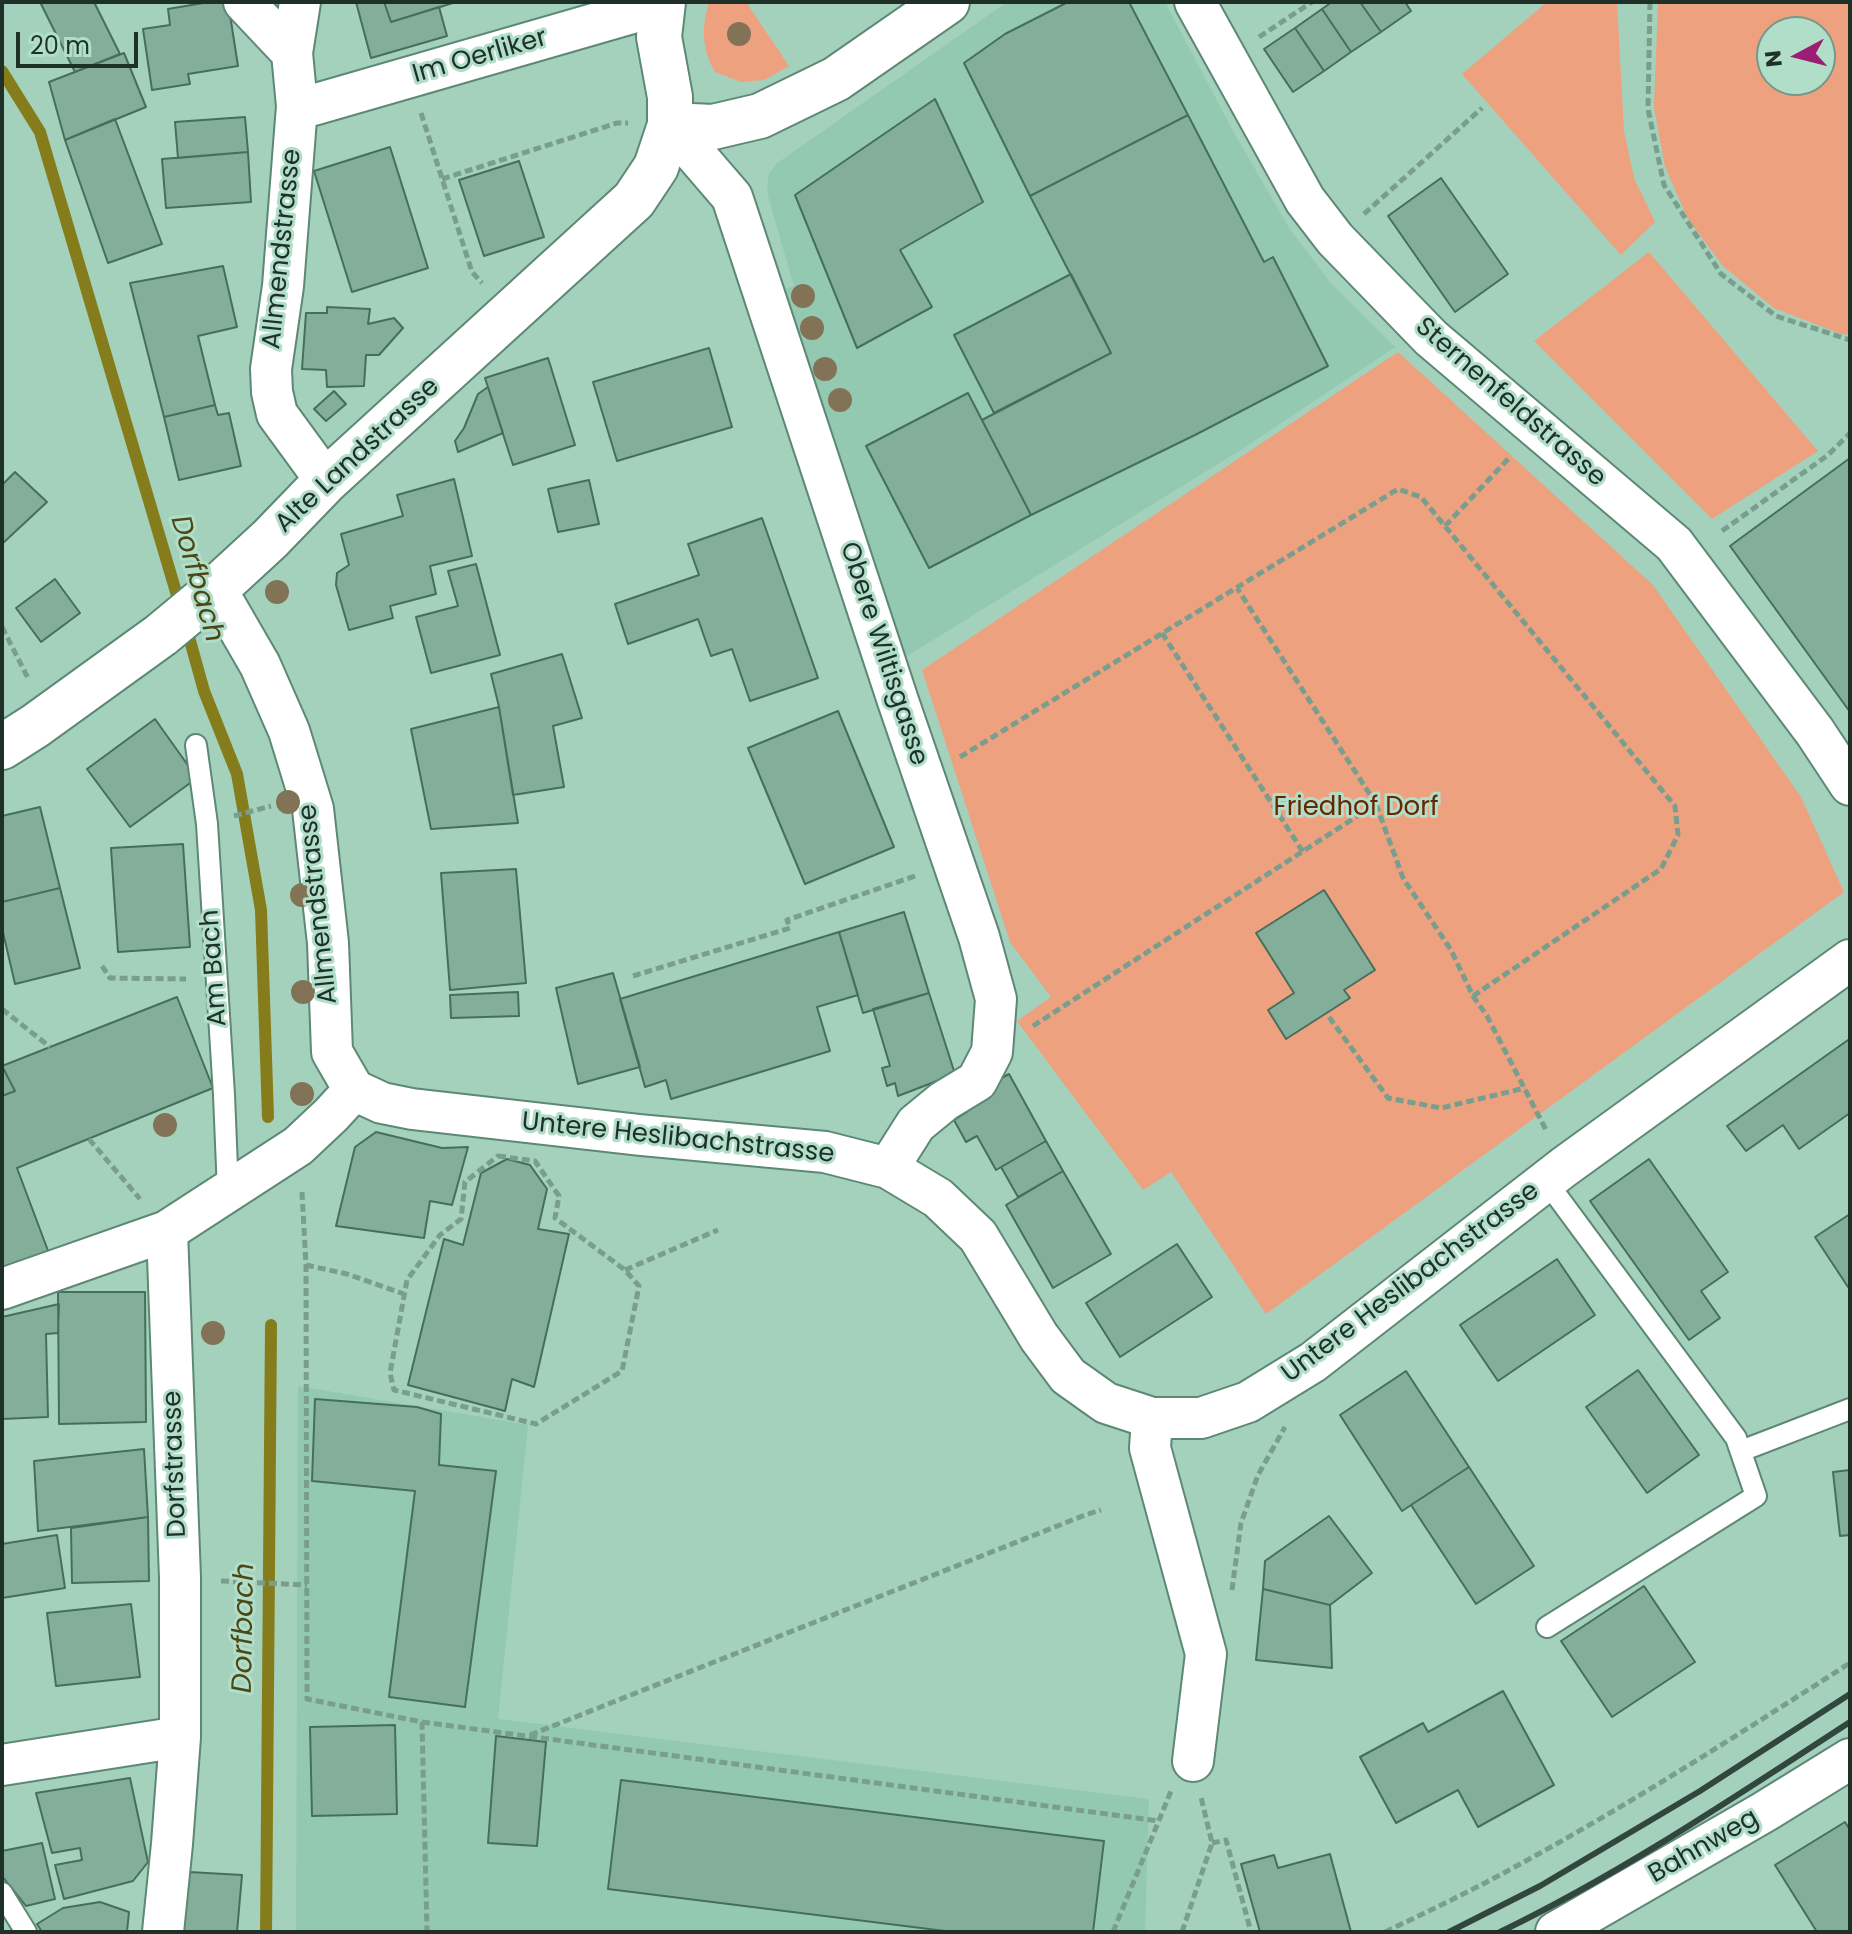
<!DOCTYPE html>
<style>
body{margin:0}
#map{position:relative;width:1852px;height:1934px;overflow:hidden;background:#a4d1bc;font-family:Poppins,sans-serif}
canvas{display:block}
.frame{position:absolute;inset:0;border:4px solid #1e3028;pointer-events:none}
.north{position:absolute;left:1756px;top:16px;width:80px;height:80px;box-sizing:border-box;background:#b1dec8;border:2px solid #769888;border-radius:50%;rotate:263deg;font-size:22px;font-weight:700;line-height:32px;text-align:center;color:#1e3028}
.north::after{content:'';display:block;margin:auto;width:28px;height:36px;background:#9c1e74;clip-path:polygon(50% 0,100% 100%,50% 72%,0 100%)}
.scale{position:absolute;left:16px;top:32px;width:122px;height:36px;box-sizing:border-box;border:4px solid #1e3028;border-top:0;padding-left:10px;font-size:24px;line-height:28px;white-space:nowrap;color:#1e3028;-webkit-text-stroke:6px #b1dec8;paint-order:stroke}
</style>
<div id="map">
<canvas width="1852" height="1934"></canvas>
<div class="frame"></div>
<div class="north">N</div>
<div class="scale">20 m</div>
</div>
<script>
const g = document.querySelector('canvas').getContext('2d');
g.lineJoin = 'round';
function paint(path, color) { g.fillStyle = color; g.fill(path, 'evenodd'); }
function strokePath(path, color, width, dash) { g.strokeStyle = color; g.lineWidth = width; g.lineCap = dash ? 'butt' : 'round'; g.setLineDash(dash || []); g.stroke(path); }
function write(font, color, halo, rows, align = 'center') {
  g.font = font + ' Poppins,sans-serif'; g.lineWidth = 6; g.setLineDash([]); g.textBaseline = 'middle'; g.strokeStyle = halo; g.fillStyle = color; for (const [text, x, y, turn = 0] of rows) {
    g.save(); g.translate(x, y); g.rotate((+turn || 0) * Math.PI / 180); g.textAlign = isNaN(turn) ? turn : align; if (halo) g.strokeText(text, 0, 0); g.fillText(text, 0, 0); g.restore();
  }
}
const built = new Path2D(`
 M1007,2H1165L1232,129L1289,228L1330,282L1395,347L1239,451L899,661L781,290L794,286L769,200L767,188L769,174L776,164Z
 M298,1386L528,1425L498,1719L1149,1799L1145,1932H296Z`);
const green = new Path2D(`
 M709,2H746L789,66L764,80L741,82L715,72C702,49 701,28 709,2Z
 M1547,2H1617L1624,131L1634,178L1655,222L1621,255L1462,74Z
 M1658,2H1850V335L1841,334L1774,308L1723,266L1688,219L1665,167L1654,107ZM1772,32H1820V80H1772Z
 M1649,252L1818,451L1712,519L1534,341Z
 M1398,352L1653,585L1801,797L1844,892L1266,1314L1171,1172L1143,1190L1017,1021L1051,997L1010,942L922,670Z`);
const stream = new Path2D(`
 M2,71L40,132L181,609
 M186,626L204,691L237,774L261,910L268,1117
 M266,1932L271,1325`);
const building = new Path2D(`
 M45,2H94L120,54L75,72L41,4Z
 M209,2H228L238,66L188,74L190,84L152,90L143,29L170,25L168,9Z
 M356,2H384L391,22L439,7L447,36L371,58Z
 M384,2H453V3L391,22Z
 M1068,2H1129L1188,115L1030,196L964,63L1005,34Z
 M1332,2H1360L1381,32L1351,52L1322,9Z
 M1360,2H1405L1411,11L1381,32Z
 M1322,9L1351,52L1324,71L1295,28Z
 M1295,28L1324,71L1293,92L1264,49Z
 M124,53L146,107L65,140L49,82Z
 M935,99L983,202L900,250L932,307L857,348L795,195Z
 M1188,115L1264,262L1273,257L1328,366L1195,435L1031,515L982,420L1111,353L1030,196Z
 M245,117L248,152L178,158L175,122Z
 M115,119L162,244L108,263L65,140Z
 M390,147L428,268L352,292L314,171Z
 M248,152L251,202L166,208L162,159Z
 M519,161L544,237L484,256L459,180Z
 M1441,178L1508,274L1455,312L1388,216Z
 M223,266L237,327L198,336L215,405L164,417L130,283Z
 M1071,274L1111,353L994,413L954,335Z
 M327,307L370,309L368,324L394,318L403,328L379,355H366L364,386L327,387L326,370L302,369L306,313H327Z
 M709,348L732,427L617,461L593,382Z
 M548,358L575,445L513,465L485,378Z
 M488,387L503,433L458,452L455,441L464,428L478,394Z
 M334,391L346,404L326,421L314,409Z
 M968,393L1031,515L929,568L866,446Z
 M215,405L218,415L229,413L241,466L179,480L164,417Z
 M1850,458V712L1730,546Z
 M15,472L47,502L2,544V485Z
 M454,479L472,556L430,566L436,594L390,606L393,618L349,630L336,585L337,573L349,565L341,534L403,516L397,495Z
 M589,480L599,524L558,532L548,489Z
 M762,518L818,678L750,701L732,649L711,656L698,619L628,644L615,604L699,575L688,544Z
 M476,564L500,655L431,673L416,617L458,606L448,571Z
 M55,579L80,613L41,642L16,608Z
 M562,654L582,718L553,726L564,787L513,795L499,707L491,674Z
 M499,707L518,823L431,829L411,729Z
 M838,711L894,847L805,884L748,748Z
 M155,719L197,778L130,827L87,769Z
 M40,807L60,888L2,902V816Z
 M183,844L190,947L118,952L111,848Z
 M516,869L526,983L450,990L441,873Z
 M60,888L80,968L15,984L2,928V902Z
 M1324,890L1375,970L1344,990L1350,998L1286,1039L1268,1010L1294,993L1256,933Z
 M904,912L929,993L863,1013L839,932Z
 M839,932L858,995L817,1007L830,1051L671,1099L666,1080L645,1087L620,999Z
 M613,973L640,1067L578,1084L556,988Z
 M518,992L519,1016L451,1018L450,995Z
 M929,993L955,1074L898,1096L895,1083L887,1086L882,1068L890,1066L873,1009Z
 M177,997L213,1088L17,1168L50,1256L2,1273V1096L15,1091L2,1066Z
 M1848,1040L1850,1044V1113L1799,1149L1783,1125L1746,1151L1727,1126Z
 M2,1066L15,1091L2,1096Z
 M1009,1074L1046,1141L996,1170L977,1136L966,1142L954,1120L967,1112L960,1101Z
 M376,1132L442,1148L468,1147L452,1205L430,1201L424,1238L336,1226L355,1147Z
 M1046,1141L1063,1171L1018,1197L1001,1167Z
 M507,1159L530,1165L547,1189L538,1229L569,1234L534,1387L512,1379L505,1411L408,1385L444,1239L463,1245L481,1173Z
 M1649,1159L1728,1272L1701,1291L1720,1318L1689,1340L1590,1201Z
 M1063,1171L1111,1254L1053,1288L1006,1205Z
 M1850,1214V1290L1815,1237Z
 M1177,1244L1212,1297L1120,1357L1086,1303Z
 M1557,1259L1595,1315L1498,1381L1460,1325Z
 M58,1292H145L146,1422L59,1424Z
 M59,1304L58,1333L46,1334L48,1417L2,1419V1317Z
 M1638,1370L1699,1455L1647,1493L1586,1407Z
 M1406,1371L1469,1467L1402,1511L1340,1415Z
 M315,1399L417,1407L441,1414L439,1465L496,1471L465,1707L389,1697L415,1491L312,1481Z
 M144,1449L148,1517L38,1531L34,1461Z
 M1469,1467L1534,1566L1476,1604L1411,1505Z
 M1850,1470V1535L1840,1536L1833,1472Z
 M1329,1516L1372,1573L1330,1605L1263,1589L1265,1561Z
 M148,1517L149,1581L72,1583L71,1528Z
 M57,1535L65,1588L2,1598V1544Z
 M1644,1586L1695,1662L1612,1717L1561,1641Z
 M1263,1589L1330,1605L1332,1668L1256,1660Z
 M131,1604L140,1677L56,1686L47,1613Z
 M1503,1691L1554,1785L1478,1827L1458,1790L1396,1823L1360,1757L1423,1723L1428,1732Z
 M395,1725L397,1814L312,1816L310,1727Z
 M496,1736L546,1742L537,1846L488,1843Z
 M130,1778L148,1862L133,1881L64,1899L55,1865L82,1860L80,1848L52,1853L36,1793Z
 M621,1780L1104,1841L1093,1932H953L608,1889Z
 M1845,1822L1850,1830V1932H1817L1775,1865Z
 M42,1843L55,1899L26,1906L2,1876V1851Z
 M1330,1854L1351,1932H1260L1241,1864L1274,1855L1278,1868Z
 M189,1872L242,1875L237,1932H182Z
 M100,1902L129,1912L127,1932H42L37,1924L63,1908Z`);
const path = new Path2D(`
 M1650,2L1648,109L1664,185L1721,274L1776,316L1850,340
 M1259,37L1312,2
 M421,113L472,272L482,283
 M442,179L617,123H628
 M1364,214L1482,108
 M1445,526L1510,457
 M1722,531L1828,455L1850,433
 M2,627L29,680
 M1162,633L1303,852
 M960,757L1398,489L1421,497L1675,806L1678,835L1661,869L1473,996
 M1376,804L1403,878L1451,950L1473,996L1487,1016L1546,1130
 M234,816L271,806
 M102,966L110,978L186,979
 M633,976L790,928L787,920L918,875
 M2,1009L50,1047
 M1329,1017L1388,1098L1441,1108L1525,1088
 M1033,1026L1376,804L1237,588
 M89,1139L140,1199
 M498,1156L535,1161L559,1196L555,1218L625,1270L639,1286L622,1371L536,1424L394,1390L390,1373L407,1280L440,1235L461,1219L465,1182Z
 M302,1192L306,1265L307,1699L422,1722L427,1932
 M306,1265L347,1274L404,1294
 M625,1270L718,1230
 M221,1581L307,1585
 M1232,1590L1241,1523L1258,1475L1285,1427
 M422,1722L1159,1821
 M530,1735L1085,1515L1101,1510
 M1212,1843L1226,1840L1251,1932
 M1113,1932L1171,1791
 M1182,1932L1212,1843L1201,1797
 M1385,1932C1431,1910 1477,1888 1522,1863C1634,1802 1742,1732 1850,1663`);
const lane = new Path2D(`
 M196,745L207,824L224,1095L228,1192
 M1546,1181L1736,1438L1756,1496L1547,1627
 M1741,1451L1850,1409
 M2,1893L26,1932`);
const street = new Path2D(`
 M244,2L292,53
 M300,2L292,53L297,106L283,286L271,369L272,392L277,414L326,481
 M1195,2L1305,200L1335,239L1431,338L1674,544L1815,732L1850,785
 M297,106L313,105L663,4
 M670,125L732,197L898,701L979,937L996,999L992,1052L977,1081L944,1101L916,1124L888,1168
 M216,589L260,665L289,731L313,809L328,943L332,1052L354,1090
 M354,1090L382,1103L412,1109L640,1135L825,1152L888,1168L938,1198L978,1236L1039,1337L1068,1376L1106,1403L1152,1418H1201L1248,1402L1313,1362L1564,1167L1850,960
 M2,1289L167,1231L298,1146L331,1115L354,1090
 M1152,1418L1150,1448L1206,1654L1193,1761
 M2,1765L180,1737
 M163,1932L172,1844L180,1737V1578L167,1231
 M1556,1932L1764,1812L1850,1759`);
const secondary = new Path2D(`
 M670,125L713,127L760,116L836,79L947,2
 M2,747L35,726L161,635L208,596L270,539L326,481L634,200L656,167L670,125V97L659,37L663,2`);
const rail = new Path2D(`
 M1449,1932L1540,1886L1700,1791L1850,1694
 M1500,1932C1622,1873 1736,1796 1850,1722`);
const trees = [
 [739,34],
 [803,296],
 [812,328],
 [825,369],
 [840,400],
 [277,592],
 [288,802],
 [302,895],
 [303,992],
 [302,1094],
 [165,1125],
 [213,1333]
];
const streetNames = [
 ["Im Oerliker",480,57,-16],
 ["Allmendstrasse",283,249,-84],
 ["Sternenfeldstrasse",1510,403,41],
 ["Alte Landstrasse",358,456,-43],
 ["Obere Wiltisgasse",883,654,72],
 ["Allmendstrasse",319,904,-96],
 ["Am Bach",215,968,-94],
 ["Untere Heslibachstrasse",678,1139,6],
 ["Untere Heslibachstrasse",1411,1283,-37],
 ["Dorfstrasse",176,1464,-92],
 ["Bahnweg",1704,1847,-30]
];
const parkNames = [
 ["Friedhof Dorf",1356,808]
];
const waterNames = [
 ["Dorfbach",196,579,74],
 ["Dorfbach",245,1628,-89]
];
paint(built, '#93c9b0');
paint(green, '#eea17f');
strokePath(stream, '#857d1c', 12);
paint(building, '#83af9a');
strokePath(building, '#456f5c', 2);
strokePath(lane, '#5d8875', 24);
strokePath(street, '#5d8875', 44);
strokePath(secondary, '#5d8875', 48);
strokePath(path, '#7a9e8d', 5, [8, 4]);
strokePath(lane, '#fff', 20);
strokePath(street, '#fff', 40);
strokePath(secondary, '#fff', 44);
strokePath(rail, '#31463d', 6);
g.fillStyle = '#827356';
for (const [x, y] of trees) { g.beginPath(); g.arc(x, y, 12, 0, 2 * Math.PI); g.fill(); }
write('26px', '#1e3028', '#b1dec8', streetNames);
write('26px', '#672602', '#b1dec8', parkNames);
write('italic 28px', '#4b4716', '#b1dec8', waterNames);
</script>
